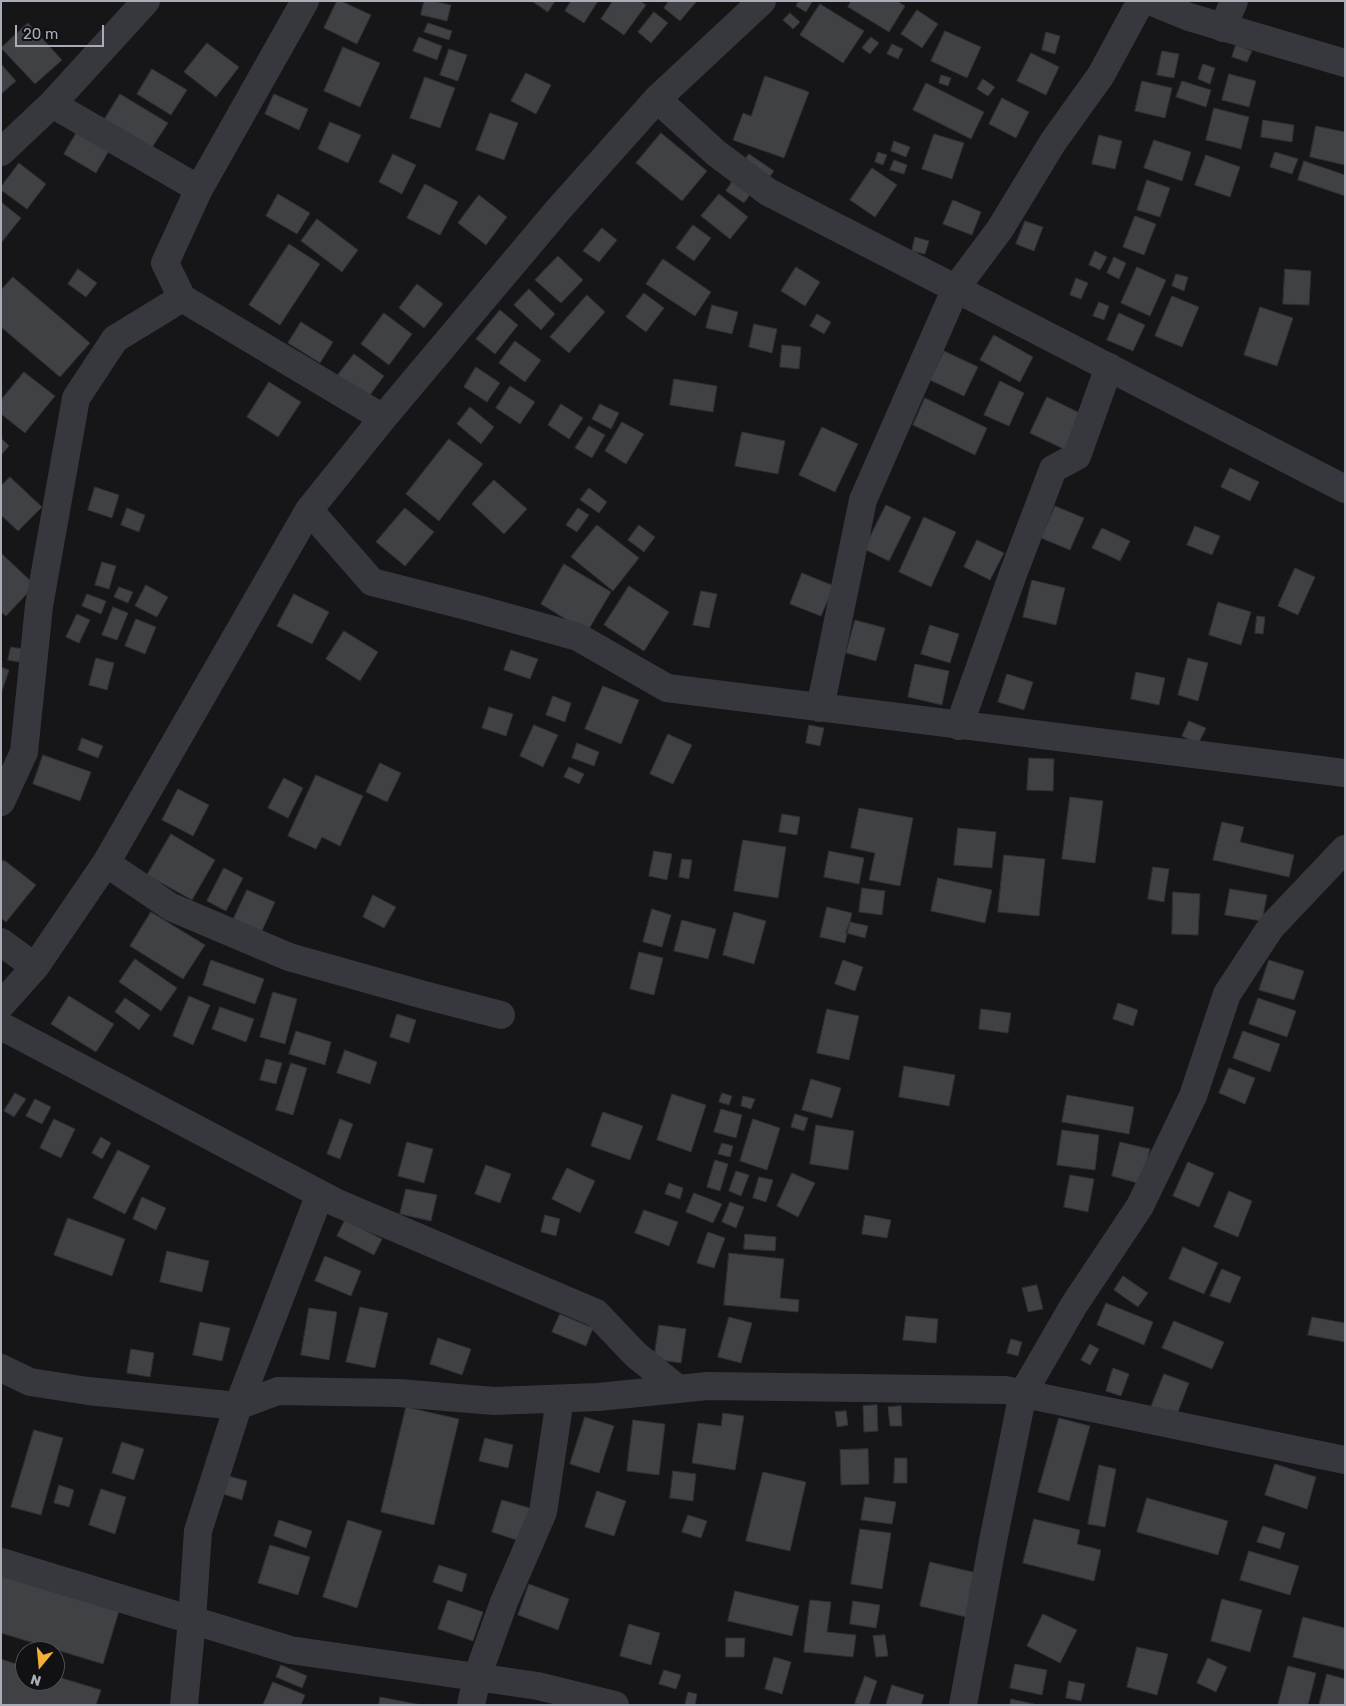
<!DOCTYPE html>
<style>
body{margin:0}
#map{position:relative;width:1346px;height:1706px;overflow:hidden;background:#161618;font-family:Rubik,sans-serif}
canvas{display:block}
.frame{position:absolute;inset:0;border:2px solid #a8adb8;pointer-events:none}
.north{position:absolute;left:15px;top:1641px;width:50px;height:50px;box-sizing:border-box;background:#111113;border:1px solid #4d4f55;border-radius:50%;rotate:197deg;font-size:14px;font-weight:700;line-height:20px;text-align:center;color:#a8adb8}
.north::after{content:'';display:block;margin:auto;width:18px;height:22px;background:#f2b134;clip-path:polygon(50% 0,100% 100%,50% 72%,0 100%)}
.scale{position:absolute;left:15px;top:25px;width:89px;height:22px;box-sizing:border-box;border:2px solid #a8adb8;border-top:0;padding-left:6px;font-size:15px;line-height:18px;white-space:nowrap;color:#a8adb8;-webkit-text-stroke:4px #111113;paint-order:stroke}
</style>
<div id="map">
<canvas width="1346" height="1706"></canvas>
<div class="frame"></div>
<div class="north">N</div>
<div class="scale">20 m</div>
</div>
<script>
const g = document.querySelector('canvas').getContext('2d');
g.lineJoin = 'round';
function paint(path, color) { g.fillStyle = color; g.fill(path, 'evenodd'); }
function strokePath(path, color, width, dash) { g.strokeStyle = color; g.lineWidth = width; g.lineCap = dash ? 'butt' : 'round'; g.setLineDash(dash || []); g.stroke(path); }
const building = new Path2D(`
 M337,1H341L371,15L357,44L324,28Z
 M424,1H432L451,5L447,21L421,15Z
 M532,1H555L548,12Z
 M571,1H598L584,23L565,11Z
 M613,1H640L646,5L624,35L601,19Z
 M669,1H697L680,21L664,8Z
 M799,1H812V2L806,12L796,6Z
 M851,1H897L905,6L889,32L848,7Z
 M820,4L864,31L843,63L800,35Z
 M917,10L938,24L922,48L901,34Z
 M654,12L668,23L651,43L638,32Z
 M790,13L800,22L793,29L783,20Z
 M28,23L62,60L35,84L1,48Z
 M428,23L452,31L449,40L424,32Z
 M945,31L981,47L967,78L931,61Z
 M1046,32L1060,36L1055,54L1042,50Z
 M419,37L442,46L437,60L413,51Z
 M871,37L879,43L870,54L862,48Z
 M207,43L239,67L216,97L184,72Z
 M892,44L903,49L898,59L887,54Z
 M1236,45L1252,51L1247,62L1232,57Z
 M343,47L380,63L360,107L324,91Z
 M449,49L467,55L458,81L440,75Z
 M1162,51L1179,54L1174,78L1157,75Z
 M1031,53L1059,67L1046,95L1017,81Z
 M1,64L16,81L1,94Z
 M1203,64L1215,68L1210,84L1198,79Z
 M152,69L187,90L171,115L137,94Z
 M526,73L551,85L536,114L511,101Z
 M1229,74L1256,81L1249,107L1222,100Z
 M941,75L951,78L948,86L939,83Z
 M765,76L809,92L784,158L733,140L743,113L751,116Z
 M425,77L455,88L440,128L410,118Z
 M983,79L995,87L988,96L977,89Z
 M1142,81L1172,88L1165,118L1135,111Z
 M1182,81L1211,90L1206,107L1176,97Z
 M926,83L984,112L971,139L913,110Z
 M120,94L168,123L151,149L104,120Z
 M274,94L308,109L299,130L265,114Z
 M1002,98L1029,112L1016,138L989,124Z
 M1214,108L1249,117L1241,149L1206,140Z
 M490,113L518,123L504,160L476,150Z
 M1263,120L1294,125L1292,142L1261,137Z
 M330,122L361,135L348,163L318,149Z
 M1316,126L1345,132V165L1310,157Z
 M78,130L110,149L96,173L64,154Z
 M661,133L707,171L682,201L636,163Z
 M934,134L964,143L952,179L922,169Z
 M1099,135L1122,141L1115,169L1092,164Z
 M1154,140L1191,152L1182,181L1144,168Z
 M894,141L910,147L906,157L891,151Z
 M878,152L887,155L883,165L875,162Z
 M1275,152L1298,159L1292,174L1270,167Z
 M393,154L416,165L402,194L379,182Z
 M749,154L774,171L768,179L743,162Z
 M1206,155L1240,167L1230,197L1195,185Z
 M894,160L907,165L904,174L890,170Z
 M1304,161L1345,175V196L1298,180Z
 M19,163L46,184L27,209L1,190V187Z
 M872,168L897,185L875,217L850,200Z
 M736,176L754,189L744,203L726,191Z
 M1147,180L1170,188L1160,217L1137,210Z
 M425,184L458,202L440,235L407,218Z
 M278,194L310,213L297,234L266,216Z
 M719,194L748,217L730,239L701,216Z
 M479,195L507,217L486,245L458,223Z
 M953,200L981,212L972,235L943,224Z
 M1,202L21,218L1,243Z
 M1135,216L1156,224L1144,255L1123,247Z
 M317,219L358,250L342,272L301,241Z
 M1025,221L1043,227L1034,251L1016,244Z
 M693,225L711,238L694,261L676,248Z
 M602,228L617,240L599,262L583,251Z
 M915,237L929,241L925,254L912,251Z
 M289,244L320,264L280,325L249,305Z
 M1095,251L1107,257L1100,270L1089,265Z
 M558,256L583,280L561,303L535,280Z
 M1114,257L1126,263L1119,279L1107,273Z
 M663,259L711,292L695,316L646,284Z
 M796,267L820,282L805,306L781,291Z
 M1137,267L1166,280L1150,316L1121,303Z
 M78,269L97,283L86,297L68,284Z
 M1285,269L1311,271L1309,305L1283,304Z
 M1176,274L1188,277L1184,291L1172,286Z
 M13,277L90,343L60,377L1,327V290Z
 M1076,278L1088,283L1081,299L1070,295Z
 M417,284L443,304L424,328L399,308Z
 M529,289L555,314L541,330L514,305Z
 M644,293L664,308L646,332L626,317Z
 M587,295L605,312L569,353L550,337Z
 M1172,296L1199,307L1182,347L1155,336Z
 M1099,302L1109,306L1104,320L1093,316Z
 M712,305L738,312L732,334L706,328Z
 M1260,307L1293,318L1277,366L1244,355Z
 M500,310L518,325L495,354L476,339Z
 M384,313L412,334L389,365L361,344Z
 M1119,313L1145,325L1133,351L1107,340Z
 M817,314L831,322L824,334L810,326Z
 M301,322L333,342L320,363L288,343Z
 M754,324L777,329L772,353L749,347Z
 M994,335L1033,357L1020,382L980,360Z
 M515,341L541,360L525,382L499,363Z
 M782,345L801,347L799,369L780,367Z
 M944,351L978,367L964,396L930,380Z
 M354,354L384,376L367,399L337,376Z
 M476,367L500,383L487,402L464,387Z
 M24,372L55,396L25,433L1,414V400Z
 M674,379L717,386L713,412L670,405Z
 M1000,381L1024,393L1009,426L984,415Z
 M269,382L301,402L278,437L247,417Z
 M510,386L535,402L520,424L496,408Z
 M1047,397L1084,415L1068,451L1030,433Z
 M925,398L987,428L975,455L913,425Z
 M561,404L583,418L569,439L548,425Z
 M600,404L619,413L611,429L592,419Z
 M470,407L494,427L481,444L457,424Z
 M622,422L644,434L626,464L605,451Z
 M589,426L605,435L592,458L575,448Z
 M822,427L858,444L835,492L799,475Z
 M742,432L785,441L778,474L735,466Z
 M1,438L9,446L1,455Z
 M449,439L483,464L439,521L406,494Z
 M1230,468L1259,482L1250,501L1221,487Z
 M10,477L42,507L18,531L1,515V486Z
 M494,480L527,509L504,534L472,504Z
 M95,487L119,495L112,518L88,510Z
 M589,488L607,502L599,513L580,500Z
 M886,505L911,517L889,561L864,549Z
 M1055,506L1084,518L1070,550L1041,538Z
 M127,508L145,515L139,532L121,525Z
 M405,508L434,532L405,566L376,542Z
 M578,508L589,515L577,532L566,525Z
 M924,517L956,532L931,587L899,572Z
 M597,525L639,558L613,591L571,557Z
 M639,525L655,537L644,552L628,540Z
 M1195,526L1220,536L1212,555L1187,545Z
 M1102,528L1130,541L1120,561L1092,548Z
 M977,540L1004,553L990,580L964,567Z
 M1,553L35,585L6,616L1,612Z
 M102,562L116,566L109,589L95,585Z
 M564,564L611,592L587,632L541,604Z
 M1295,568L1315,577L1298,615L1278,606Z
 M802,573L834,586L821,616L790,604Z
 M1032,580L1065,588L1056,625L1023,617Z
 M146,585L168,597L157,617L135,606Z
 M629,586L669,612L644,651L604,625Z
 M119,587L133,592L128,603L114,597Z
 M701,591L717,594L709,628L693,625Z
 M87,594L106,601L101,614L82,606Z
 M294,594L329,612L312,644L277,626Z
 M1218,602L1251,612L1241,645L1209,635Z
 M113,607L128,613L117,640L102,635Z
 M77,614L90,620L79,643L66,637Z
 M1257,616L1265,617L1263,634L1255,633Z
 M136,619L156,627L145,654L125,646Z
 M855,620L885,628L876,661L846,653Z
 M930,625L959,634L950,663L921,654Z
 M344,631L378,652L360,681L326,659Z
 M11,647L23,649L19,662L8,660Z
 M511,650L538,659L530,679L504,670Z
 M96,658L114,663L107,690L89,685Z
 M1188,658L1208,663L1198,701L1178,695Z
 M915,664L949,671L942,705L908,697Z
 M1,667L9,670L1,694Z
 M1136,672L1165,678L1159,705L1131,699Z
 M1007,674L1033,682L1024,710L998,702Z
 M603,686L639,700L621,744L585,729Z
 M553,696L571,703L565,722L546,715Z
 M489,707L513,714L506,736L482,728Z
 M1189,721L1206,728L1198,744L1182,736Z
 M534,725L558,735L543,767L520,756Z
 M809,725L824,728L820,746L806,743Z
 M668,734L692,745L673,784L650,774Z
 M82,738L103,746L98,758L78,750Z
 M577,743L599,752L594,766L572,758Z
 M43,755L91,772L80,801L33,784Z
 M1029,758L1054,759L1053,791L1027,790Z
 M380,763L401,773L387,802L366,792Z
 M569,767L584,774L579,784L564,777Z
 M316,775L363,796L340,846L322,837L316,849L288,836Z
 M284,778L303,788L288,818L268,808Z
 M178,789L209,805L193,836L162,820Z
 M1070,797L1103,801L1095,863L1062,859Z
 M859,808L913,818L900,886L869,880L875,853L851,848Z
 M782,814L800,817L797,835L779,832Z
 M1222,822L1244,827L1240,842L1294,855L1289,877L1213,860Z
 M958,828L996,832L992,868L954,865Z
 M171,834L215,860L192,900L147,875Z
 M743,840L786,847L778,898L734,891Z
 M654,851L672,854L667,880L649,876Z
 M829,851L864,858L859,884L824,877Z
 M1004,855L1045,859L1039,916L998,912Z
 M682,859L692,860L689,879L679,877Z
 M4,860L36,885L6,922L1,918V863Z
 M1153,867L1169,869L1164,902L1148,899Z
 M224,868L243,878L226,911L207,901Z
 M938,878L992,890L985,923L931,911Z
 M862,888L885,891L882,915L859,912Z
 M1230,889L1267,895L1262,921L1225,915Z
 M247,890L275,902L261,933L233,920Z
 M1173,892L1200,894L1198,935L1172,934Z
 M373,895L396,907L384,928L363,917Z
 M827,907L852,913L845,943L820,937Z
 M652,909L671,915L662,947L643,942Z
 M151,912L205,945L183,979L130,946Z
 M734,912L766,921L754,964L723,955Z
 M682,920L716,929L708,959L674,951Z
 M850,922L868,926L865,938L846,933Z
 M639,952L663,958L654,995L630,989Z
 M135,959L177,988L161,1011L119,982Z
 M211,960L264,979L255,1004L203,985Z
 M843,960L863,967L855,991L835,984Z
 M1269,960L1304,971L1294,1000L1259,990Z
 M273,992L297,999L285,1044L260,1037Z
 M69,996L114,1024L96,1052L51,1024Z
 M189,996L210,1005L193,1045L173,1036Z
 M125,998L150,1015L139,1030L115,1012Z
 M1258,998L1296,1011L1287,1037L1249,1024Z
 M1118,1003L1138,1010L1133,1026L1113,1019Z
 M220,1007L254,1019L246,1042L212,1029Z
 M827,1009L859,1016L849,1060L817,1053Z
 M981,1009L1011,1013L1008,1033L979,1029Z
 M397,1014L416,1020L409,1043L390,1037Z
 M296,1031L331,1042L325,1065L289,1054Z
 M1243,1031L1280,1044L1270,1072L1233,1058Z
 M345,1050L377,1062L370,1084L337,1073Z
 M266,1059L282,1063L276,1084L260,1080Z
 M291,1063L307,1068L293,1115L276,1110Z
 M904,1066L955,1075L949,1106L899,1097Z
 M1229,1068L1255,1078L1245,1104L1219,1093Z
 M811,1079L841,1088L832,1118L802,1110Z
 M15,1093L26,1099L14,1117L4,1111Z
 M722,1093L732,1096L729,1105L719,1102Z
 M672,1094L706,1105L691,1152L657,1140Z
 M1067,1095L1134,1107L1129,1134L1062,1122Z
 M743,1096L755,1099L751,1109L741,1106Z
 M35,1099L51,1107L42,1124L26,1116Z
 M721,1109L742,1115L736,1138L714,1132Z
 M603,1112L643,1126L630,1160L591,1146Z
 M795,1114L808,1118L804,1131L791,1127Z
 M54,1119L75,1129L61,1158L40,1148Z
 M340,1119L353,1124L340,1159L327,1154Z
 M753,1119L780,1128L767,1170L740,1161Z
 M816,1125L854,1131L848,1170L810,1164Z
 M1062,1130L1099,1135L1095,1170L1057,1165Z
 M101,1137L111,1143L102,1159L92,1153Z
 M407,1142L433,1149L424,1183L398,1176Z
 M1120,1142L1150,1149L1141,1184L1112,1176Z
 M722,1143L733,1146L730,1157L718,1154Z
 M118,1150L150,1166L125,1214L93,1198Z
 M715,1160L728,1164L720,1191L707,1187Z
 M1188,1162L1214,1173L1199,1207L1173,1196Z
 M486,1165L511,1174L500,1203L475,1194Z
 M567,1168L595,1181L580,1213L552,1199Z
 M736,1171L749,1175L741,1196L729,1191Z
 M792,1173L815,1183L798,1217L777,1206Z
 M1070,1175L1094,1179L1088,1212L1064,1207Z
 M759,1177L773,1180L766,1202L753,1198Z
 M669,1183L683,1188L680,1199L665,1194Z
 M406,1189L437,1195L431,1221L400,1214Z
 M1229,1191L1252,1201L1238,1237L1214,1227Z
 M694,1193L722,1204L713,1223L686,1212Z
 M142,1197L166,1208L156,1230L133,1219Z
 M730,1202L744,1207L736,1228L722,1222Z
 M644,1210L678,1222L669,1246L635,1233Z
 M545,1215L560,1219L556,1236L541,1232Z
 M865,1215L891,1220L887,1238L862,1234Z
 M68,1218L125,1239L112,1276L54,1255Z
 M345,1220L382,1239L374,1255L337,1236Z
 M708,1232L725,1238L714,1268L697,1263Z
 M745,1234L776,1237L775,1251L744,1249Z
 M1183,1247L1218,1263L1204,1294L1169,1279Z
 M167,1251L209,1261L202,1292L160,1282Z
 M729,1253L784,1259L780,1298L799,1300L798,1312L724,1305Z
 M325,1256L361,1271L351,1296L315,1281Z
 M1222,1269L1241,1277L1230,1303L1210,1296Z
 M1123,1276L1148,1293L1138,1307L1114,1290Z
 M1037,1285L1043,1309L1028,1312L1022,1288Z
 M1106,1303L1153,1322L1144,1345L1097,1325Z
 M360,1307L388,1313L375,1368L346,1362Z
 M309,1308L337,1312L329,1360L301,1355Z
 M560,1314L593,1328L586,1346L552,1332Z
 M906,1316L938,1319L936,1343L903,1340Z
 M729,1317L752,1323L741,1363L718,1357Z
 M1312,1317L1345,1323V1342L1308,1335Z
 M1174,1321L1224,1342L1212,1369L1162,1348Z
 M200,1322L230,1328L222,1361L193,1355Z
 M659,1325L686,1329L681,1363L654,1359Z
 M438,1338L471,1349L462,1375L430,1364Z
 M1011,1339L1022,1342L1018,1356L1007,1353Z
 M1090,1344L1099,1349L1090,1365L1081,1360Z
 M131,1349L154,1353L150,1377L127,1373Z
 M1113,1368L1129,1374L1121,1396L1106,1391Z
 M1164,1374L1189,1383L1176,1417L1151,1407Z
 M877,1405L878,1431L864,1432L863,1406Z
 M901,1406L902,1426H890L888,1407Z
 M406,1407L459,1419L434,1525L381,1512Z
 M846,1411L848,1425L837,1427L835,1412Z
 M723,1413L744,1416L735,1470L692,1463L698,1423L721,1426Z
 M585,1417L614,1426L599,1473L570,1464Z
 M1059,1418L1090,1426L1069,1501L1038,1492Z
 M633,1420L665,1424L659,1475L627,1471Z
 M34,1430L63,1438L41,1515L11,1507Z
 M485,1438L513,1445L508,1468L479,1461Z
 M122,1442L144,1449L134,1480L112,1473Z
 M868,1449L869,1484L841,1485L840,1450Z
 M895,1458H907V1483H894Z
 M1275,1464L1316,1477L1307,1509L1265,1495Z
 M1099,1465L1116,1469L1105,1527L1088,1524Z
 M673,1471L696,1474L693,1501L670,1498Z
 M763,1472L806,1482L790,1551L746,1541Z
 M228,1476L247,1481L242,1500L223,1494Z
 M59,1485L74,1490L69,1507L54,1503Z
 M101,1489L126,1497L115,1534L89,1525Z
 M597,1491L626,1501L614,1536L585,1527Z
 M865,1497L896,1502L892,1524L861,1520Z
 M1147,1498L1228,1521L1218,1555L1137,1532Z
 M502,1500L533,1509L523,1542L492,1532Z
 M688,1515L707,1521L701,1538L682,1532Z
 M1034,1519L1080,1530L1077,1544L1101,1550L1094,1581L1023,1563Z
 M279,1520L312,1531L306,1548L274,1536Z
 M348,1520L382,1531L357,1608L323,1597Z
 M1263,1526L1285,1533L1280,1549L1257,1542Z
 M860,1529L891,1533L882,1589L851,1584Z
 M270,1545L310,1557L298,1595L258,1583Z
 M1249,1551L1299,1566L1290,1595L1240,1580Z
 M930,1562L977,1573L966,1617L920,1606Z
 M439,1565L467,1574L462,1592L433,1582Z
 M1,1576L119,1611L103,1664L1,1633Z
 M529,1584L569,1599L558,1630L518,1615Z
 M735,1591L799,1606L792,1636L728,1621Z
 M1222,1599L1262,1610L1250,1652L1211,1641Z
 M448,1600L483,1612L473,1641L438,1629Z
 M810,1600L831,1602L827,1632L856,1635L853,1657L804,1652Z
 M853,1601L880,1605L876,1628L850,1624Z
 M1043,1614L1077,1630L1060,1663L1027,1646Z
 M1303,1617L1345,1628V1670L1293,1657Z
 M629,1624L660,1633L651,1665L620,1656Z
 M885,1635L888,1656L876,1657L873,1636Z
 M726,1638H745L744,1657H726Z
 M1137,1647L1168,1654L1157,1695L1127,1687Z
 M774,1657L791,1662L782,1694L765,1689Z
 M1208,1658L1227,1667L1216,1692L1197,1683Z
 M1,1659L25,1667V1681H55V1676L101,1690L96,1705H1Z
 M1015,1664L1047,1670L1042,1695L1010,1688Z
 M281,1665L307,1676L302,1688L276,1677Z
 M1288,1666L1316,1673L1308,1705H1278Z
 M664,1670L681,1675L676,1689L659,1684Z
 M1327,1674L1345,1679V1705H1319Z
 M865,1676L877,1681L869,1705H860L855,1703Z
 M1069,1681L1085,1684L1081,1701L1066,1698Z
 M273,1682L305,1695L301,1705H263Z
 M892,1685L924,1695L921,1705H886Z
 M688,1692L697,1694L695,1705H685Z
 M380,1697L422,1705H379Z
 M1011,1699L1034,1704L1033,1705H1010Z`);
const minor = new Path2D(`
 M305,1L199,189L165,263L182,298L383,418
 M1150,1L1189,17L1345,63
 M1223,28L1234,1
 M657,99L716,153L768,192L1345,489
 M52,104L199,189
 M1,152L52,104L146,1
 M309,510L372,582L474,608L578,637L667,688L1345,773
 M820,708L863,500L956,288L1000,229L1053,142L1101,75L1141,1
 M959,726L1013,574L1053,469L1077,456L1109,367
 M1,802L24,752L39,606L76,398L115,339L182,298
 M106,863L171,907L289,957L424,995L501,1015
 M1,942L35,967
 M1,1005L35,967L106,863L309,510L383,418L558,210L657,99L762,1
 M1,1026L337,1203L596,1313L636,1355L677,1388
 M1,1368L30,1382L88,1391L238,1406L278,1391L398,1393L494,1401L598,1397L708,1386L1005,1390L1345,1460
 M1,1562L290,1650L538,1686L615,1705
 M184,1705L192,1620L198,1531L238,1406L320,1194
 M471,1705L477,1677L504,1602L543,1512L560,1399
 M963,1705L993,1541L1023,1393L1074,1305L1140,1206L1193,1096L1227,994L1271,927L1345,849`);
paint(building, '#404145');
strokePath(building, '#303034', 1);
strokePath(minor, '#37383d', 28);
</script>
